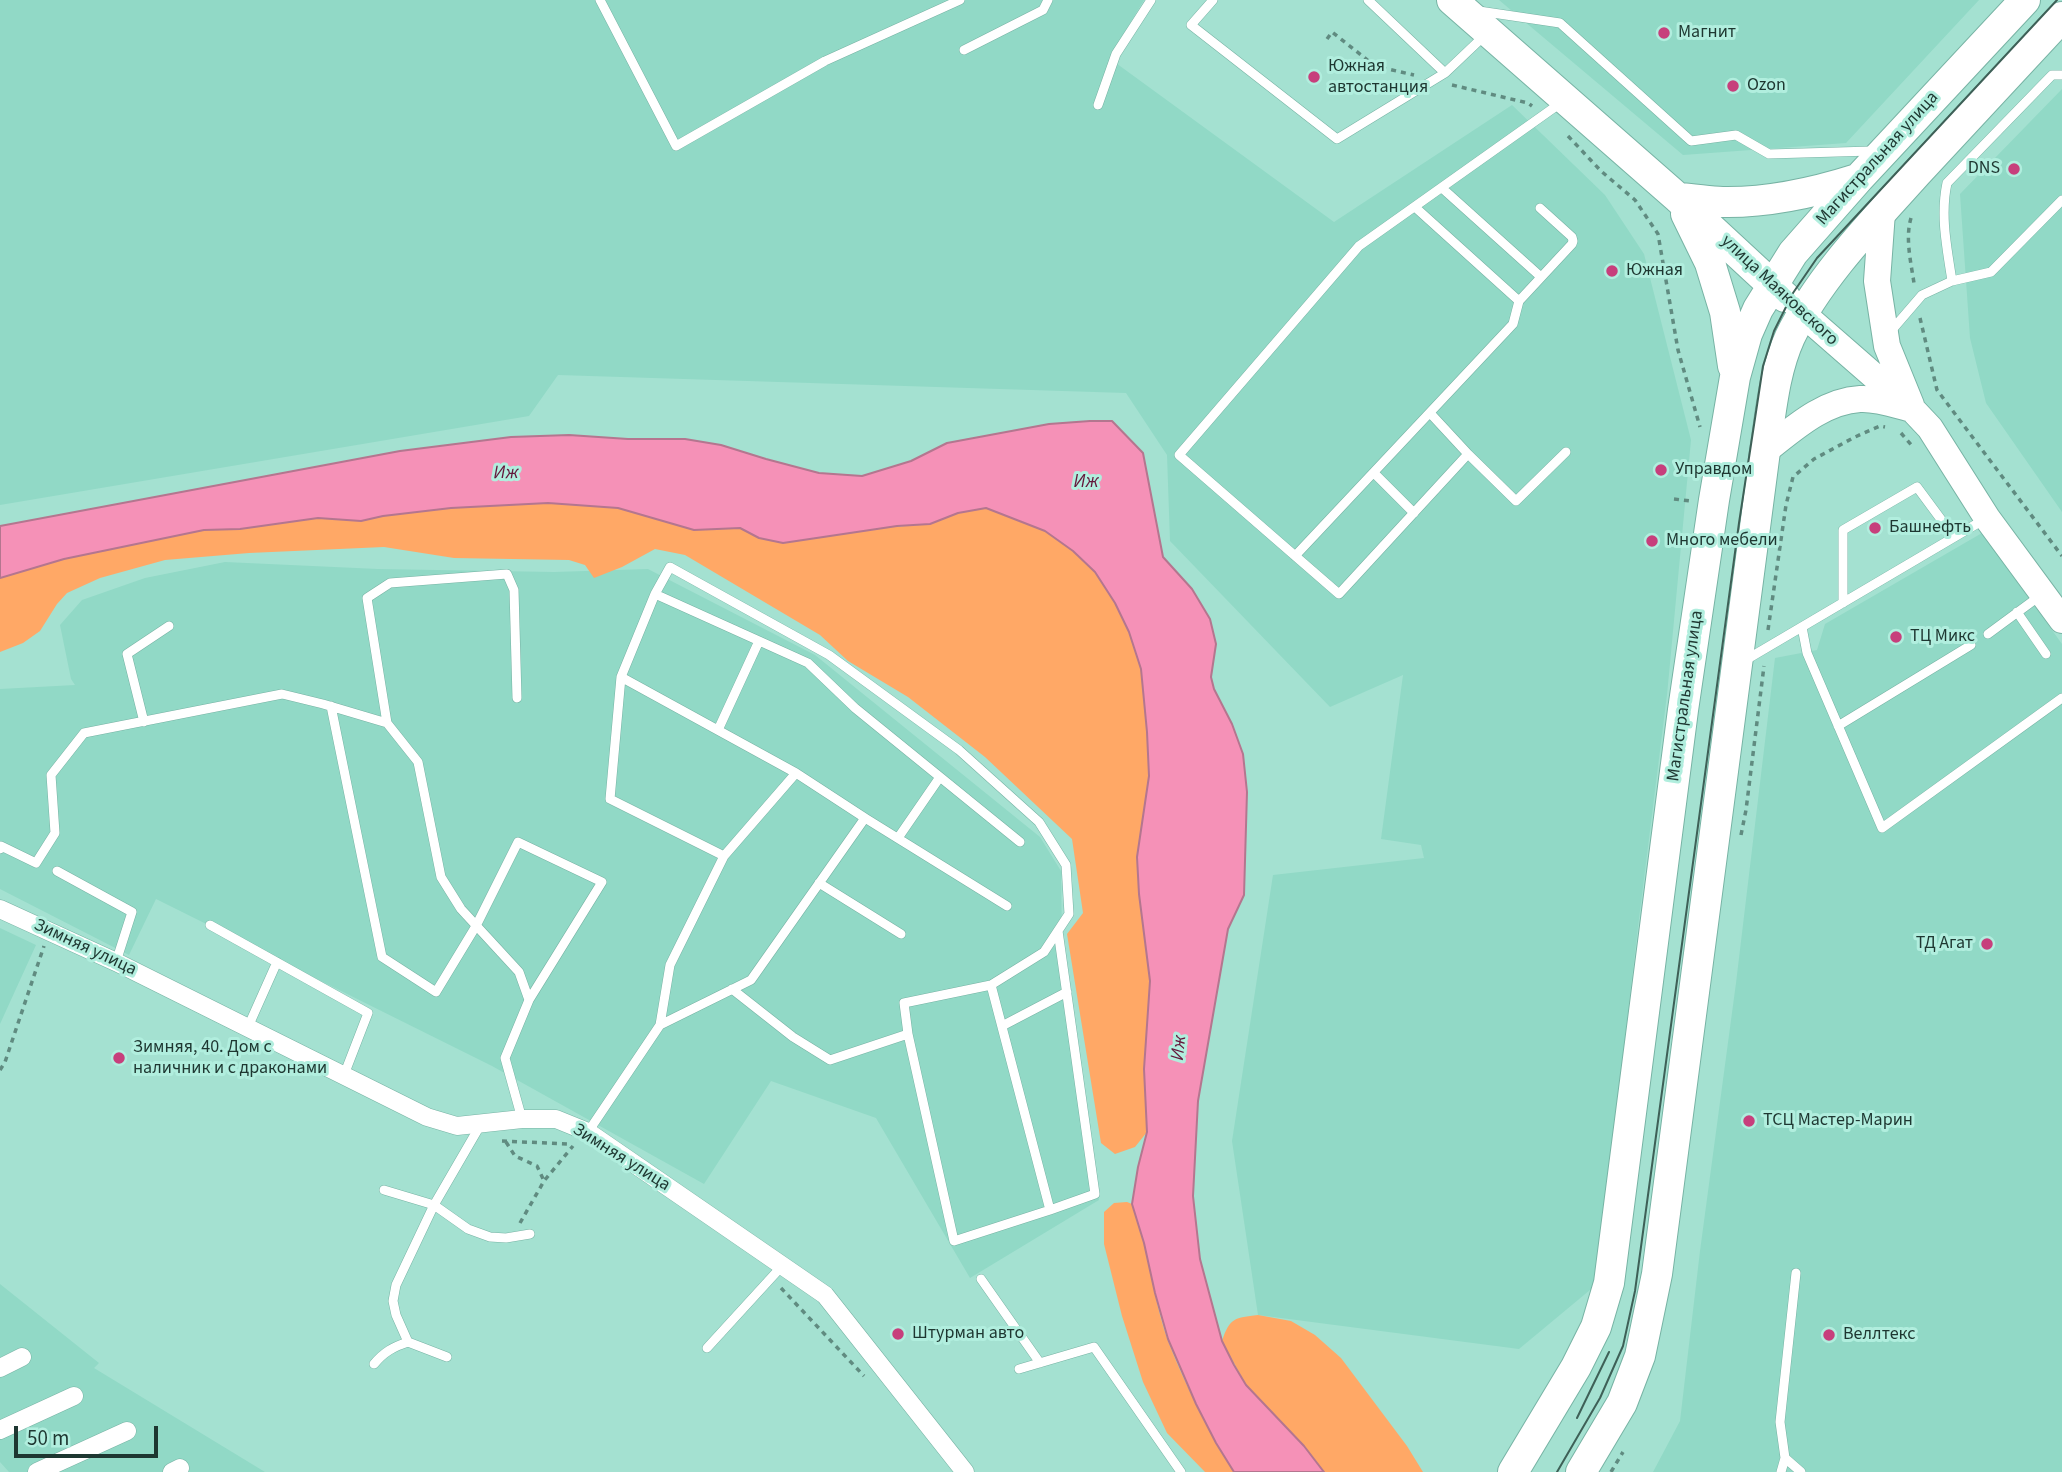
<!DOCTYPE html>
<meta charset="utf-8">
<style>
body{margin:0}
#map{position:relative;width:2062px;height:1472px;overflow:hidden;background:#a4e1d1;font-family:"Source Sans 3",sans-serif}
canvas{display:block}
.scale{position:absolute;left:14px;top:1426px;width:144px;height:32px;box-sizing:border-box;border:4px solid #1e3731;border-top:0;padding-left:9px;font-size:21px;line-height:24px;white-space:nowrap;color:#1e3731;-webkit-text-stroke:5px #b1eede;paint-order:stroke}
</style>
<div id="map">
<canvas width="2062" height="1472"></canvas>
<div class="scale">50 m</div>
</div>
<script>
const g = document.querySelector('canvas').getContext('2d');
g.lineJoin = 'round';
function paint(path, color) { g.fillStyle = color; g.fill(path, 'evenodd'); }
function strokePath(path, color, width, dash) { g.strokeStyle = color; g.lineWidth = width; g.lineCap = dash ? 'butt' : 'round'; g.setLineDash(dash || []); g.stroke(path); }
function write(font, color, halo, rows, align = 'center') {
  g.font = font + ' "Source Sans 3",sans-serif'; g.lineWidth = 6; g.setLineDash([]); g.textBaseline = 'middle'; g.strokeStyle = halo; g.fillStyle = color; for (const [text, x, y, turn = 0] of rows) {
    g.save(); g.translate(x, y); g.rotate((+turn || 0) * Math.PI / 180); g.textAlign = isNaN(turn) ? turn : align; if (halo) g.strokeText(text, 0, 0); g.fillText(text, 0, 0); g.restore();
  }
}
const built = new Path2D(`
 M0,0H1144L1109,58L1334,222L1512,105L1605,195L1644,254L1691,440L1667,695L1638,927L1596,1285L1519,1349L1258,1315L1232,1141L1273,875L1424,858L1421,845L1381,839L1403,675L1330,707L1170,541L1167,455L1126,393L558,375L529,416L0,505Z
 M1499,0H1979L1846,143L1683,155Z
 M2062,89V512L1986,403L1970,338L1960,194Z
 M1982,533L2062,644V1472H1653L1680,1421L1700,1251L1736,983L1775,658L1817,650L1825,624Z
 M225,562L378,569L554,572L648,569L815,655L1040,837L1061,871L1062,940L1099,1200L970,1278L876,1118L771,1081L704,1184L492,1066L156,899L129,955L0,889V689L75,685L71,679L60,625L82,600L145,578Z
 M0,928L36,945L0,1024Z
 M0,1284L99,1363L94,1368L265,1472H9L0,1462Z`);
const green = new Path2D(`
 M548,503L618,508L694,530L740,528L759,538L930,524L958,513L986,508L1045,531L1073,551L1095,572L1115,603L1129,632L1141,669L1147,732L1149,776L1137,857L1139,894L1150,981L1144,1069L1147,1132L1135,1147L1115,1154L1101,1143L1067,934L1083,913L1072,839L985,757L908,697L848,661L820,635L685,555L655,549L622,567L594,578L585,565L569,560L454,558L384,547L249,553L165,560L100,578L67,593L57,604L40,631L23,643L0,652V578L64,559L204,530L240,529L318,518L361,521L383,516L451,508Z
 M1127,1202L1132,1204C1137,1218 1142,1232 1145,1246C1152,1277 1157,1311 1168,1341C1186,1387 1208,1431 1234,1472H1205L1167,1433L1143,1382L1122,1316L1104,1244V1212L1114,1203Z
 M1258,1315L1291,1321L1315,1335L1341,1358L1407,1446L1423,1472H1324L1304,1446L1246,1385L1222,1341C1230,1317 1235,1318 1258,1315Z`);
const water = new Path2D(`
 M1090,421H1112L1143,453L1163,557L1192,589L1210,619L1216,644L1211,677L1214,689L1232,724L1243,754L1247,792L1244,895L1228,929L1198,1101L1193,1196L1200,1259L1222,1341L1234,1365L1246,1385L1304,1446L1324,1472H1234L1216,1443L1196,1404L1168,1339L1155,1293L1144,1243L1132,1204L1138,1167L1147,1132L1144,1069L1150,981L1139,894L1137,857L1149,776L1147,732L1141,669L1129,632L1115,603L1095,572L1073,551L1045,531L986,508L958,513L930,524L897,526L783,543L759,538L740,528L694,530L618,508L548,503L451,508L383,516L361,521L318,518L240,529L204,530L64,559L0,578V526L400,451L511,437L569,435L628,439H685L721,445L766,459L819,473L862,476L911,461L947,443L1049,424Z`);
const path = new Path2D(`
 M1327,39L1332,32L1375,66L1414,75
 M1452,85L1528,103L1532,106
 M1568,136L1601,171L1635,200L1658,234L1678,350L1700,427
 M1911,218C1905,238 1911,263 1914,283
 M1920,318L1937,390L2062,556
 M1901,433L1914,448
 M1674,499L1690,501
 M1768,630L1786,505L1793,477L1814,459L1855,437L1880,426L1885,427
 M1741,835L1746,810L1764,666
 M0,1070L5,1062L44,946
 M502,1141L568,1144
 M506,1142L515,1156L537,1166L544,1181
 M520,1223L544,1181L573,1146
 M781,1288L864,1376
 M1611,1472L1623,1452`);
const lane = new Path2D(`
 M600,0L676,146L825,61L960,0
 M1213,0L1191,25L1337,139L1445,73L1485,35
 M1368,0L1445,73
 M1479,11L1560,23L1691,141L1736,135L1769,154L1872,151
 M964,50L1043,10L1048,0
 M1562,102L1359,246L1179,455L1339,594L1468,454L1516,501L1566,452
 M1098,105L1116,54L1151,0
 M1442,188L1541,277
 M1952,281C1947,248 1940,216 1947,183L2052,75H2062
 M1519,301L1572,244L1573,241L1572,237L1540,208
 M1891,331L1922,295L1952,281L1991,272L2062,200
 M1430,413L1468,454
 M1374,473L1414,513
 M1295,556L1513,324L1519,301L1416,208
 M655,594L670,567L829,655L959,750L1039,822L1066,865L1069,914L1044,952L991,985
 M1843,603V530L1917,487L1954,537
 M2017,612L2046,654
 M1802,627L1807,653L1882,828L2062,698
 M1988,634L2041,595
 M1744,661L1985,519
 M621,677L655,594L808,663L855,708L1020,842
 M331,706L382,957L436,992L476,926L518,842L602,882L529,1000
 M144,722L127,654L169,626
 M387,723L367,598L390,583L507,574L514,590L517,698
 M1838,726L1971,645
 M718,730L759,641
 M865,818L1007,906
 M898,838L940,777
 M0,849L1,846L36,863L55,833L51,775L84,733L282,694L323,704L387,723L418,762L441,877L461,909L519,972L529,1000L505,1058L522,1119
 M57,871L132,912L116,962
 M819,883L901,934
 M210,925L368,1013L344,1075
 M732,989L793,1037L830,1060L908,1034L954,1241L1050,1210L991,985L904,1003L908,1034
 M660,1025L670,965L724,856L610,799L621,677L796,773L724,856
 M1002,1026L1067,992
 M248,1027L277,962
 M588,1132L660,1025L751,980L865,818L796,773
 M384,1190L434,1205L468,1229L490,1237L506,1238L530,1234
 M1050,1210L1095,1194L1058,931
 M1796,1273L1780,1422L1785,1458L1801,1472
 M981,1279L1040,1363
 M408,1342L396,1315L393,1301L396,1285L434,1205L481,1124
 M707,1348L782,1266
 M374,1364C384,1352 393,1347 408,1342L447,1357
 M1019,1369L1094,1347L1181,1472
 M1781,1472L1785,1458`);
const street = new Path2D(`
 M0,909L116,962L427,1117L457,1126L522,1119H556L588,1132L825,1295L965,1472
 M0,1368L22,1357
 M0,1430L74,1396
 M37,1472L127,1431
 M172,1472L180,1468`);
const secondary = new Path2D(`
 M1882,212L1877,281L1887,346L1911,405
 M1803,314L1913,410L1930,428L1987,518L2062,620
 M1765,451C1792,430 1823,401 1860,399C1876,398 1893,404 1908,408`);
const primary = new Path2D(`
 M1452,0L1678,198L1785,297
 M1678,198C1693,199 1708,201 1722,202C1769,203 1813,193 1857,179
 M1686,214L1710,263L1725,312L1733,366
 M1513,1472L1576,1367L1596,1327L1609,1283L1683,710L1714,500L1735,377L1747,334L1758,309L1793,253L1859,178L2025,0
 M1581,1472L1622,1403L1640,1356L1657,1274L1765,451C1771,413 1774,372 1790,337C1819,277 1873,222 1917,173C1966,121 2014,69 2062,17`);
const tram = new Path2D(`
 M1577,1418L1609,1352
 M1557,1472L1600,1398L1623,1346L1635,1291L1739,523L1763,366L1774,331L1793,293L1817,258L2057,0`);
const markers = [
 [1664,33,7,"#c73f7c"],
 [1314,77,7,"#c73f7c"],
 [1733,86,7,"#c73f7c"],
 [2014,169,7,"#c73f7c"],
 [1612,271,7,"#c73f7c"],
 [1661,470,7,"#c73f7c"],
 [1875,528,7,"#c73f7c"],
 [1652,541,7,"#c73f7c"],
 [1896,637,7,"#c73f7c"],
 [1987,944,7,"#c73f7c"],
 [119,1058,7,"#c73f7c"],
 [1749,1121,7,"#c73f7c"],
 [898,1334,7,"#c73f7c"],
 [1829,1335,7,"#c73f7c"]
];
const poiNames = [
 ["Магнит",1678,33],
 ["Южная",1328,67],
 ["автостанция",1328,88],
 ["Ozon",1747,86],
 ["DNS",2000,169,"right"],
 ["Южная",1626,271],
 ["Управдом",1675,470],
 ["Башнефть",1889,528],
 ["Много мебели",1666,541],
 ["ТЦ Микс",1910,637],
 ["ТД Агат",1973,944,"right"],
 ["Зимняя, 40. Дом с",133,1048],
 ["наличник и с драконами",133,1069],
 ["ТСЦ Мастер-Марин",1763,1121],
 ["Штурман авто",912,1334],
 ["Веллтекс",1843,1335]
];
const streetNames = [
 ["Магистральная улица",1878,159,-48],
 ["улица Маяковского",1779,291,43],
 ["Магистральная улица",1686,696,-82],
 ["Зимняя улица",85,948,25],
 ["Зимняя улица",621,1158,32]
];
const waterNames = [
 ["Иж",506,474,-1],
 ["Иж",1086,483],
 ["Иж",1180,1048,-84]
];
paint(built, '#91d9c6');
paint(green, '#ffa866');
paint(water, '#f591b7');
strokePath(water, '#b4768f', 2);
strokePath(lane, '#77b3a4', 10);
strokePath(street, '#77b3a4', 19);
strokePath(secondary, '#77b3a4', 28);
strokePath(primary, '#77b3a4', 32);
strokePath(path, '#608b80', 3.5, [5, 5]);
strokePath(lane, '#fff', 9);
strokePath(street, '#fff', 18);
strokePath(secondary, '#fff', 26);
strokePath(primary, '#fff', 30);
strokePath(tram, '#3e6057', 2);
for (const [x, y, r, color] of markers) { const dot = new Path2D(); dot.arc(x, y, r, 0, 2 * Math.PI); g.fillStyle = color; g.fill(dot); strokePath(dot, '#b1eede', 2.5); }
write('18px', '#1e3731', '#b1eede', poiNames, 'left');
write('18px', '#1e3731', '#b1eede', streetNames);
write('italic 19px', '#64173b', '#b1eede', waterNames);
</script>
